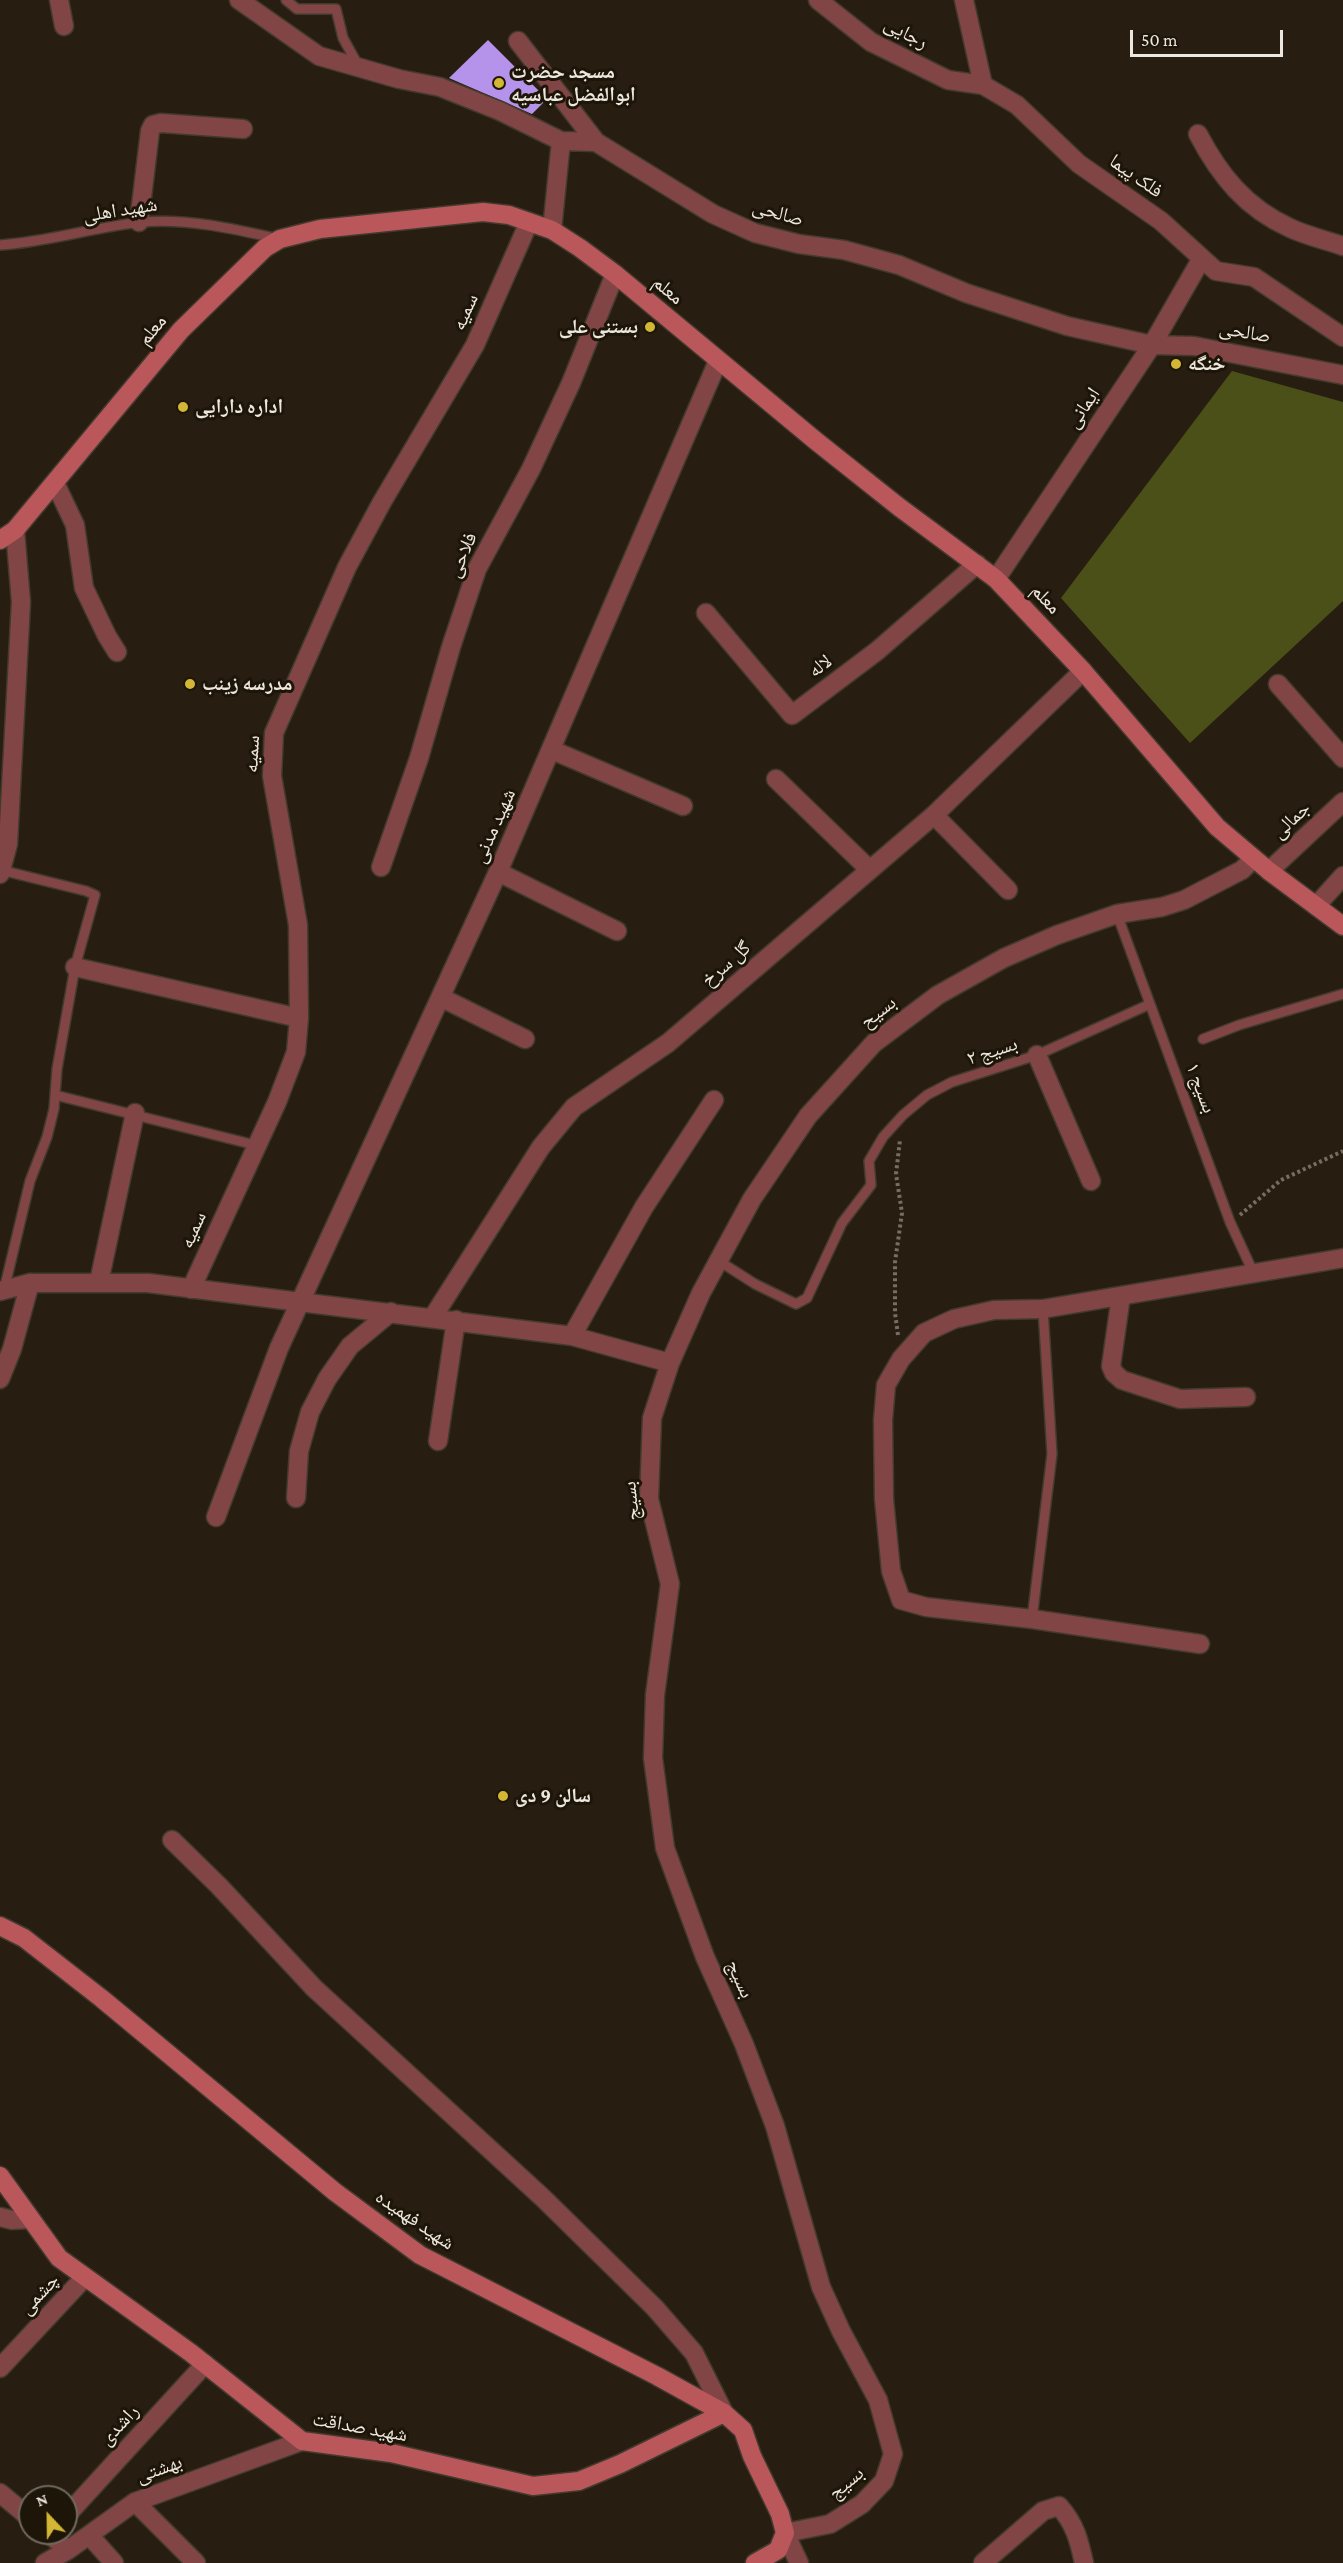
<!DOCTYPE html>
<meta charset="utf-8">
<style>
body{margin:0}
#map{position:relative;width:1343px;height:2563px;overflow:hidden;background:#271e11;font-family:"Crimson Pro",serif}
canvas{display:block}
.north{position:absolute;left:18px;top:2485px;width:60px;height:60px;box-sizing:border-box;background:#1d1508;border:2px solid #70695e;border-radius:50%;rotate:338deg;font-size:16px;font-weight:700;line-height:24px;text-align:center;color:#ede8df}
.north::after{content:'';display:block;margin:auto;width:21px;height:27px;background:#d3b635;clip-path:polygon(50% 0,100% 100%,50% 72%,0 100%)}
.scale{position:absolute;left:1130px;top:30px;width:153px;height:27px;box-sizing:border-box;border:3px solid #ede8df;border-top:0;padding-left:8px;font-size:18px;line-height:21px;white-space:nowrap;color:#ede8df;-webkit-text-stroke:4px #1d1508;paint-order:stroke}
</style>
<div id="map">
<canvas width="1343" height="2563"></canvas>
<div class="north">N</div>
<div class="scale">50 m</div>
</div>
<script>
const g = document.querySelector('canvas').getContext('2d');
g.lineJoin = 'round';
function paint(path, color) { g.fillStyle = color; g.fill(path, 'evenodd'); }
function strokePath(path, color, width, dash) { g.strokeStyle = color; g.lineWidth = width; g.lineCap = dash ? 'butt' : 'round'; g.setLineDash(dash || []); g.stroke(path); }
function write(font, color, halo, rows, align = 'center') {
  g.font = font + ' "Crimson Pro","Noto Naskh Arabic",serif'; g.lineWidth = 6; g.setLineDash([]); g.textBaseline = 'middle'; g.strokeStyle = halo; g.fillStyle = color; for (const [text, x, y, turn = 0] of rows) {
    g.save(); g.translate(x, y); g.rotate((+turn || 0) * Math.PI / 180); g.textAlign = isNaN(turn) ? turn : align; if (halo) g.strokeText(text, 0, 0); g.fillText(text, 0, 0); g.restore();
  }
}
const forest = new Path2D(`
 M1232,371L1343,402V601L1190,743L1061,598Z`);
const building = new Path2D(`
 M488,40L547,99L532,114L449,78Z`);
const path = new Path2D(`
 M1240,1215L1281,1180L1343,1151
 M898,1335L895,1313V1262L902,1213L896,1174L900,1140`);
const lane = new Path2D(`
 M286,0L297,9H336L343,38L359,67
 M0,245C48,242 94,227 142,222C187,218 235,229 279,239
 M1,870L86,891L95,895L75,967L57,1069L54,1109L47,1137L30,1181L4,1290
 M1117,914L1230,1222L1254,1274
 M1203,1039L1239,1025L1343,994
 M55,1095L255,1145
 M719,1261L755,1284L796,1304L807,1298L842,1223L871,1185L869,1161L883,1137L903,1115L927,1095L952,1082L1037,1055L1148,1005
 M1032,1619L1052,1454L1043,1309`);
const street = new Path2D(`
 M59,0L64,26
 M239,0L319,56L399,79L440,87L500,111L561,141L596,142L713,214L755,233L799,244L844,250L899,265L966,293L1067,326L1152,345L1194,346L1343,375
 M818,0L871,42L948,80L983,85
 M964,0L983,85L1017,105L1079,164L1161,221L1216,271L1254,277L1343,337
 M518,41L596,142
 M1198,134C1220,176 1246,208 1290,228C1307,236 1326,240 1343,246
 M139,222L150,131L153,125L161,123L243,129
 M552,230L561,141
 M55,483L75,525L84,588L107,636L117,652
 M996,579L1152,345L1202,258
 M706,613L792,715L877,651L977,564
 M1278,684L1343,758
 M552,750L683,806
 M776,779L870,870
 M934,815L1008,890
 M381,867L419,758L451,647L477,569L531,469L571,383L615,274
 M1269,871L1343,802
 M498,872L617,931
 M0,874L8,844L21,602L15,530
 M1316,906L1343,876
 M75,967L299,1018
 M442,998L525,1039
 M1037,1055L1091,1181
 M99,1282L135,1113
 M191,1289L277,1102L296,1052L299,1018L298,925L272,776L274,733L347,567L382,502L475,345L529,222
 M0,1291L30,1283H148L572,1336L670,1363
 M1121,1296L1111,1366L1114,1373L1122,1380L1180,1399L1246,1397
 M433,1317L541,1147L574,1107L668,1043L934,815L1083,671
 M572,1336L644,1207L714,1100
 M0,1379L12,1349L30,1283
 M438,1441L456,1320
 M296,1498L299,1451L310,1412L327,1379L350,1346L391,1312
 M216,1517L279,1348L498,872L718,361
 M1200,1644L1032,1619L926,1607L901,1600L891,1571L884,1499L883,1420L886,1385L901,1359L924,1333L954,1319L994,1310L1043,1309L1343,1258
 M172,1840L219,1886L314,1988L543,2198L655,2308L694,2353L724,2413
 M0,2217L12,2220L30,2219
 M0,2368L85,2277
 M0,2493L30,2518
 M135,2502L196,2563
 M66,2516L205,2364
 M48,2533L68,2550
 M89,2535L114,2563
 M45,2563L68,2550L135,2502L302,2441
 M799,2563L785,2533L830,2524L862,2504L884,2481L893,2454L878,2400L841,2331L821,2287L775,2126L744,2044L705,1957L665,1848L653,1758L655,1695L670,1584L649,1499L652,1418L670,1363L701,1293L752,1199L808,1116L874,1043L938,995L1004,958L1057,935L1117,914L1162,907L1184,900L1242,870L1253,859
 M983,2563L1043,2511L1059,2506C1075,2524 1079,2540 1084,2563`);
const secondary = new Path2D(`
 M0,540L15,530L181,330L265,248L280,239L320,229L483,212L509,215L552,230L580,248L615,274L816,441L899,507L996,579L1083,671L1217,827L1269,871L1343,926
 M0,1926L24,1938L101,1998L335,2192L420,2255L657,2376L724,2413L743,2430L752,2456L780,2514L785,2533L778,2550L755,2563
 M0,2176L59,2258L191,2353L302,2441L391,2453L533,2486L579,2481L620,2464L724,2413`);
const markers = [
 [499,83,6,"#d3b635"],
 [650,327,6,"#d3b635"],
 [1176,364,6,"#d3b635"],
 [183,407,6,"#d3b635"],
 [190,684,6,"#d3b635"],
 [503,1796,6,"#d3b635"]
];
const streetNames = [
 ["رجایی",906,33,28],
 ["فلک پیما",1136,176,35],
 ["شهید اهلی",120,210,-9],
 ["صالحی",778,213,16],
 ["معلم",668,290,40],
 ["سمیه",465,312,-66],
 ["معلم",152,330,-50],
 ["صالحی",1245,332,10],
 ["ایمانی",1083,408,-56],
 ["فلاحی",462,555,-66],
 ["معلم",1046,599,47],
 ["لاله",820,666,-37],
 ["سمیه",252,754,-87],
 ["جمالی",1291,820,-43],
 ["شهید مدنی",494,826,-66],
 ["گل سرخ",726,964,-41],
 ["بسیح",878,1012,-38],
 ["بسیج ۲",992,1051,-18],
 ["بسیج ۱",1201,1088,69],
 ["سمیه",193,1230,-66],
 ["بسیج",631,1501,-96],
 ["بسیج",740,1979,66],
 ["شهید فهمیده",415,2220,34],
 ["چشمی",39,2294,-47],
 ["راشدی",119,2425,-47],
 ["شهید صداقت",360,2427,10],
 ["بهشتی",159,2469,-20],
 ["بسیج",846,2483,-40]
];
const poiNames = [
 ["مسجد حضرت",511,72],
 ["ابوالفضل عباسیه",511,95],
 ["بستنی علی",638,327,"right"],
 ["خنگه",1188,364],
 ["اداره دارایی",195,407],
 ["مدرسه زینب",202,684],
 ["سالن 9 دی",515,1796]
];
paint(forest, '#4b5019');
paint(building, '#b593ea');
strokePath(lane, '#433a2e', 12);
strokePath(street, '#433a2e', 21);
strokePath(secondary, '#433a2e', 21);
strokePath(path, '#756e62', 4, [3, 3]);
strokePath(lane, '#824546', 9);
strokePath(street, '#824546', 18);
strokePath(secondary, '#ba575b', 18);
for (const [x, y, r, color] of markers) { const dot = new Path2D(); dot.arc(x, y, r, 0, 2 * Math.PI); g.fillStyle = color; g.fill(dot); strokePath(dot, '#1d1508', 2); }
write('20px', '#ede8df', '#1d1508', streetNames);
write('bold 20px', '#ede8df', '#1d1508', poiNames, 'left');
</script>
